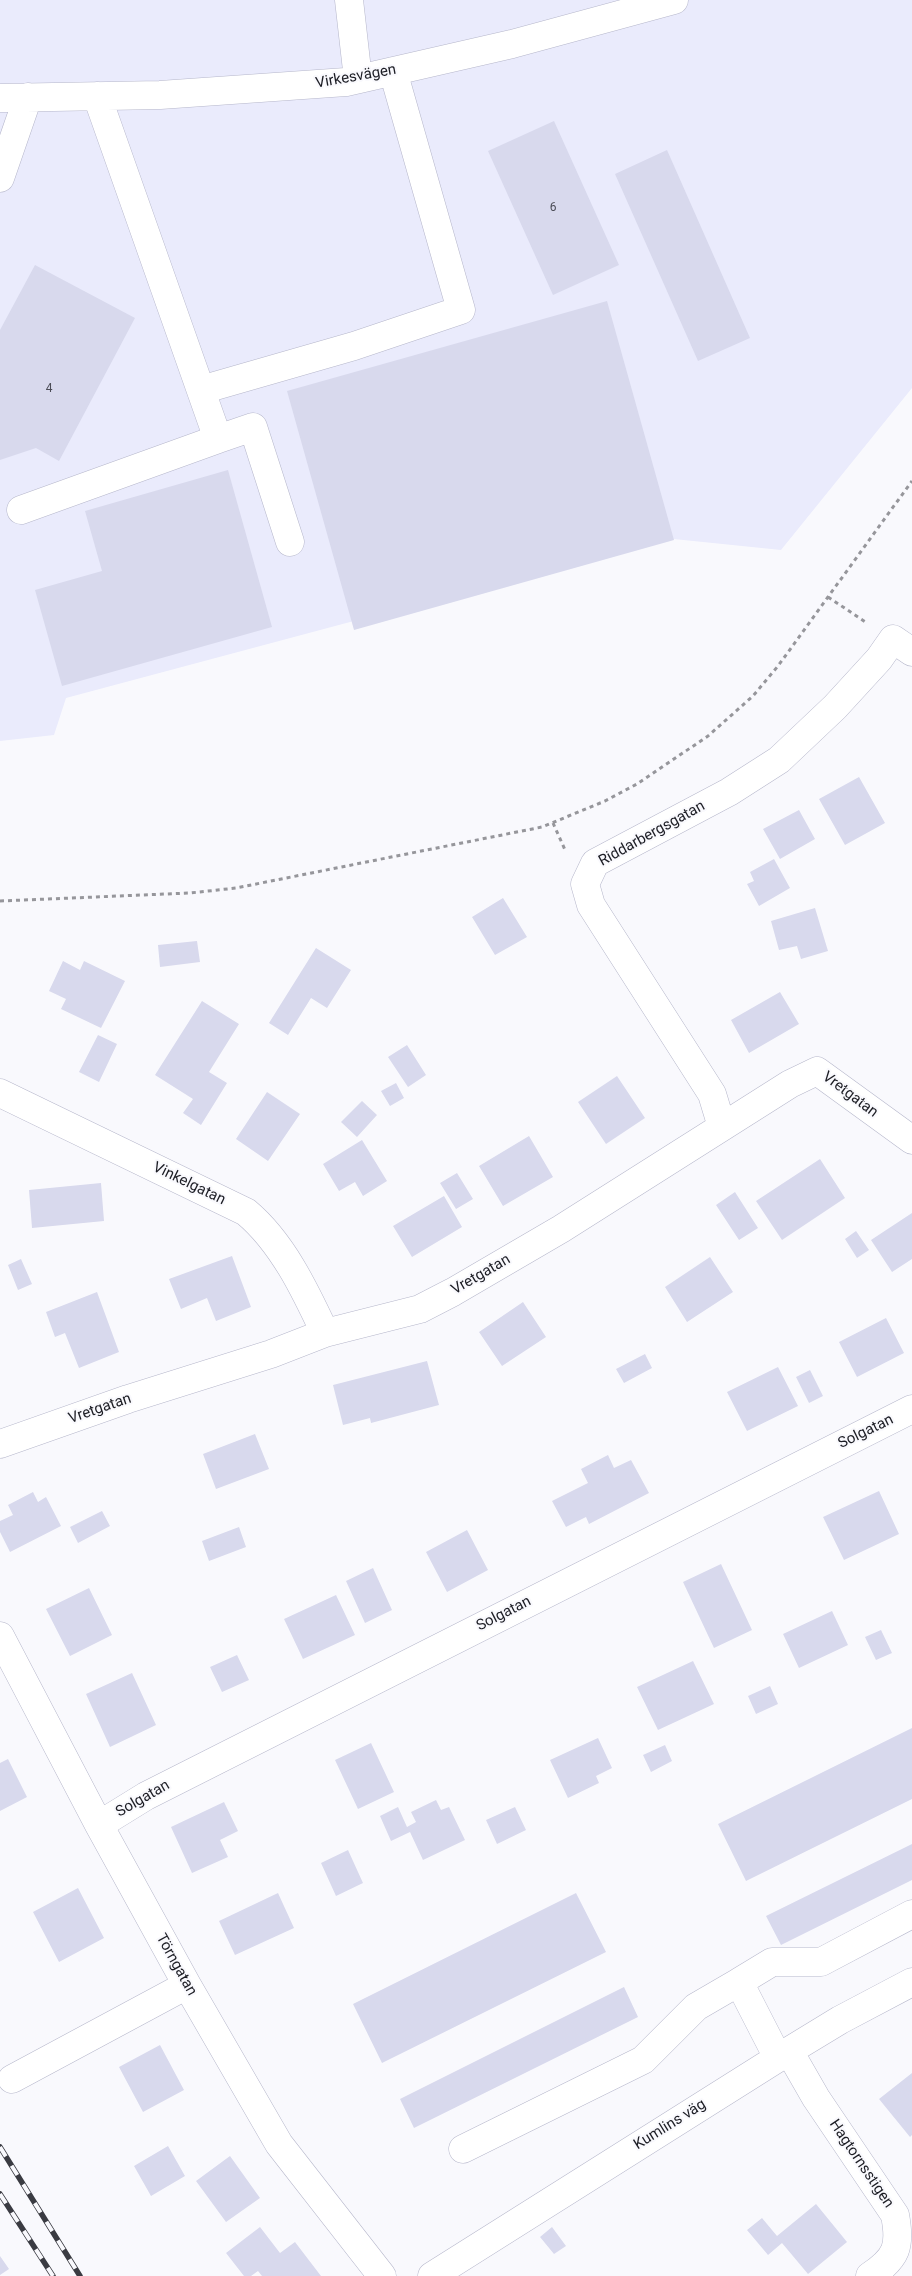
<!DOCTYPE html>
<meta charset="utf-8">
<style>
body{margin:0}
canvas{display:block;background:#f9f9fd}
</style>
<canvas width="912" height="2276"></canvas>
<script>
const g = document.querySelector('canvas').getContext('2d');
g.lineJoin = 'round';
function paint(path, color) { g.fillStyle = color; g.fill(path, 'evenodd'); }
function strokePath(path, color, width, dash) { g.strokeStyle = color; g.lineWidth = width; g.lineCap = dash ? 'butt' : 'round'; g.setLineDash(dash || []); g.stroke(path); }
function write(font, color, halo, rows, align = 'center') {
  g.font = font + ' Roboto,sans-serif'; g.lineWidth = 4; g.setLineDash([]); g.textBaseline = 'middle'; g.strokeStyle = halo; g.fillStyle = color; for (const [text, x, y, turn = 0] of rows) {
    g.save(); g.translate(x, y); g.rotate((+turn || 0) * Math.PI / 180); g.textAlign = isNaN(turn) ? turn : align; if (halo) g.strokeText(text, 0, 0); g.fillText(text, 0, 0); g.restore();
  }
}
const built = new Path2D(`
 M0,0H912V388L781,550L664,538L66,698L54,735L0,741Z`);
const building = new Path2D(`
 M554,121L619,265L553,295L488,151Z
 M667,150L750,338L698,361L615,174Z
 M35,265L135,318L59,461L36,448L0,460V330Z
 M607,301L674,540L354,630L287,391Z
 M228,470L272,627L62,686L35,590L102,571L85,511Z
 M859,777L885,823L845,845L819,799Z
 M799,810L815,839L780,859L763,829Z
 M774,859L790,888L759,906L747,884L754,881L750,872Z
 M503,898L527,937L495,955L472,917Z
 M815,908L828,951L801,959L797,946L779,950L771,921Z
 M197,941L200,962L160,967L158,945Z
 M316,948L351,970L327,1008L311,998L288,1035L269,1023Z
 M63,961L80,970L84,961L125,981L101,1028L61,1009L66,999L49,991Z
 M780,992L799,1024L749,1053L731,1020Z
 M202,1001L239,1024L209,1072L227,1083L201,1125L183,1113L193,1099L155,1075Z
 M98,1035L117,1044L99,1082L79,1072Z
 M407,1045L426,1075L408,1087L388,1057Z
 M617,1076L645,1118L606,1144L578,1102Z
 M396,1083L404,1098L390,1106L381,1091Z
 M267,1092L300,1114L268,1161L236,1139Z
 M362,1101L377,1115L357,1137L341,1122Z
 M529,1136L553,1177L503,1206L479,1166Z
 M362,1140L387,1181L363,1196L355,1182L339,1191L323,1164Z
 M820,1159L845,1198L782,1240L756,1201Z
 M457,1173L473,1199L456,1209L440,1183Z
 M101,1183L104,1221L32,1228L29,1190Z
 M735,1192L758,1228L739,1240L716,1205Z
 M444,1196L462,1227L412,1257L393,1226Z
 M912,1213V1259L892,1272L871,1240Z
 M856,1231L869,1250L857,1258L845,1239Z
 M232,1256L251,1307L216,1321L207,1298L181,1309L169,1279Z
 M710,1257L733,1292L687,1322L665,1287Z
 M21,1259L32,1284L18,1290L8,1265Z
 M97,1292L119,1352L79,1368L65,1333L55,1337L46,1312Z
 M523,1302L546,1337L502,1366L479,1332Z
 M886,1318L904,1353L857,1377L839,1342Z
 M645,1354L652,1368L624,1383L616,1369Z
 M427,1361L439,1405L371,1423L370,1418L343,1425L333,1385Z
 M778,1367L798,1406L747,1431L727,1392Z
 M810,1370L823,1396L809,1403L796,1377Z
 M255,1434L269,1469L216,1489L203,1454Z
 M608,1455L614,1468L631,1460L649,1493L589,1524L586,1517L566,1527L552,1501L588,1483L581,1469Z
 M879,1491L899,1534L844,1560L823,1517Z
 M33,1492L38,1502L46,1497L61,1526L10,1552L0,1532V1521L13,1515L8,1505Z
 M102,1511L110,1526L78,1543L70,1527Z
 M239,1527L246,1547L209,1561L202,1541Z
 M467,1530L488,1570L447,1592L426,1552Z
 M721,1564L752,1630L714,1648L683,1582Z
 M373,1568L392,1610L365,1623L346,1581Z
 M89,1588L112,1635L70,1656L46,1609Z
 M336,1595L355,1635L303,1659L284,1619Z
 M832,1611L848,1645L799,1668L783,1634Z
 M881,1630L892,1653L876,1660L865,1637Z
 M237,1655L249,1680L222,1692L210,1667Z
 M693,1661L714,1704L658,1730L637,1687Z
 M132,1673L156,1725L110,1747L86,1694Z
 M770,1686L778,1704L756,1714L748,1696Z
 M912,1728V1799L746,1881L718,1824Z
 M598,1738L612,1768L596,1776L599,1783L568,1798L550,1760Z
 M371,1743L394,1792L358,1809L335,1760Z
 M665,1745L672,1761L651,1772L643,1755Z
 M8,1759L27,1797L0,1811V1763Z
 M436,1800L441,1810L449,1807L465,1840L423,1860L410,1832L391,1841L380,1816L398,1807L407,1827L416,1822L411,1812Z
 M224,1802L238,1831L220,1840L228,1857L192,1873L171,1827Z
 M515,1807L526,1830L497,1844L486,1820Z
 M912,1844V1880L781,1945L766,1916Z
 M348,1850L363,1883L336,1896L321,1863Z
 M78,1888L104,1938L59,1962L33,1912Z
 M278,1893L294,1928L235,1955L219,1921Z
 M576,1893L606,1952L382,2063L353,2004Z
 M624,1987L638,2017L414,2128L400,2099Z
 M160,2045L184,2090L143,2112L119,2067Z
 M912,2073V2135L910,2137L879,2099Z
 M168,2146L185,2176L151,2196L134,2166Z
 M230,2156L260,2198L226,2222L196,2181Z
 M816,2204L847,2242L808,2274L782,2243L768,2255L747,2230L762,2218L777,2236Z
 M260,2227L280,2253L295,2242L321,2276H262L258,2271L251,2276H244L226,2253Z
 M552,2227L566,2246L554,2254L540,2237Z
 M0,2256L9,2269L0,2275Z`);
const path = new Path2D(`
 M828,597L867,623
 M553,823L566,852
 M0,901L190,893L236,888L542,827L605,801L637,784L708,736L753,696L778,666L912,481`);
const minor = new Path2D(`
 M349,0L358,79
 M0,98L160,95L346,82L512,44L674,0
 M0,178L28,97
 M201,390L354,346L461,310L393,71
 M218,439L253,427L290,542
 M21,510L218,439L97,96
 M0,1093L246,1212C282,1242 305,1290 325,1333
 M722,1127L712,1094L591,905L585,884L595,863L729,792L779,760L835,707L879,659L893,639L912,652
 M0,1444L128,1399L271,1354L325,1333L420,1309L453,1292L561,1229L790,1084L817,1071L912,1140
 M0,1636L99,1825L187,1985L279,2144L382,2276
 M99,1825L146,1796L912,1409
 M739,1982L772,1962H821L912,1914
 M789,2051L816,2098L895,2215C901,2246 897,2258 870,2276
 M12,2079L187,1985
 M463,2149L643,2060L696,2007L739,1982L778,2058
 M432,2276L789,2051L840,2020L912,1982`);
const rail = new Path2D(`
 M0,2147L80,2276
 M0,2194L53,2276`);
const numberNames = [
 ["6",553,208],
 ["4",49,389]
];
const streetNames = [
 ["Virkesvägen",356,77,-10],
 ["Riddarbergsgatan",652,834,-29],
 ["Vretgatan",850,1095,37],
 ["Vinkelgatan",189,1184,26],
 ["Vretgatan",481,1275,-30],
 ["Vretgatan",100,1409,-19],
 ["Solgatan",866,1432,-26],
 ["Solgatan",504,1614,-27],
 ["Solgatan",143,1799,-30],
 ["Törngatan",176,1965,61],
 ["Kumlins väg",670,2125,-32],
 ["Hagtornsstigen",861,2164,56]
];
paint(built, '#eaebfc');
paint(building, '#d8d9ed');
strokePath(minor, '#b6b7cb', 29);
strokePath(path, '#96969b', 3, [4, 4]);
strokePath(minor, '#fff', 28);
strokePath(rail, '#3a3b42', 5.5);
strokePath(rail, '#f9f9fd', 4, [11]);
write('12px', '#4b4c56', null, numberNames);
write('15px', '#1c1d24', '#f9f9fd', streetNames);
</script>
